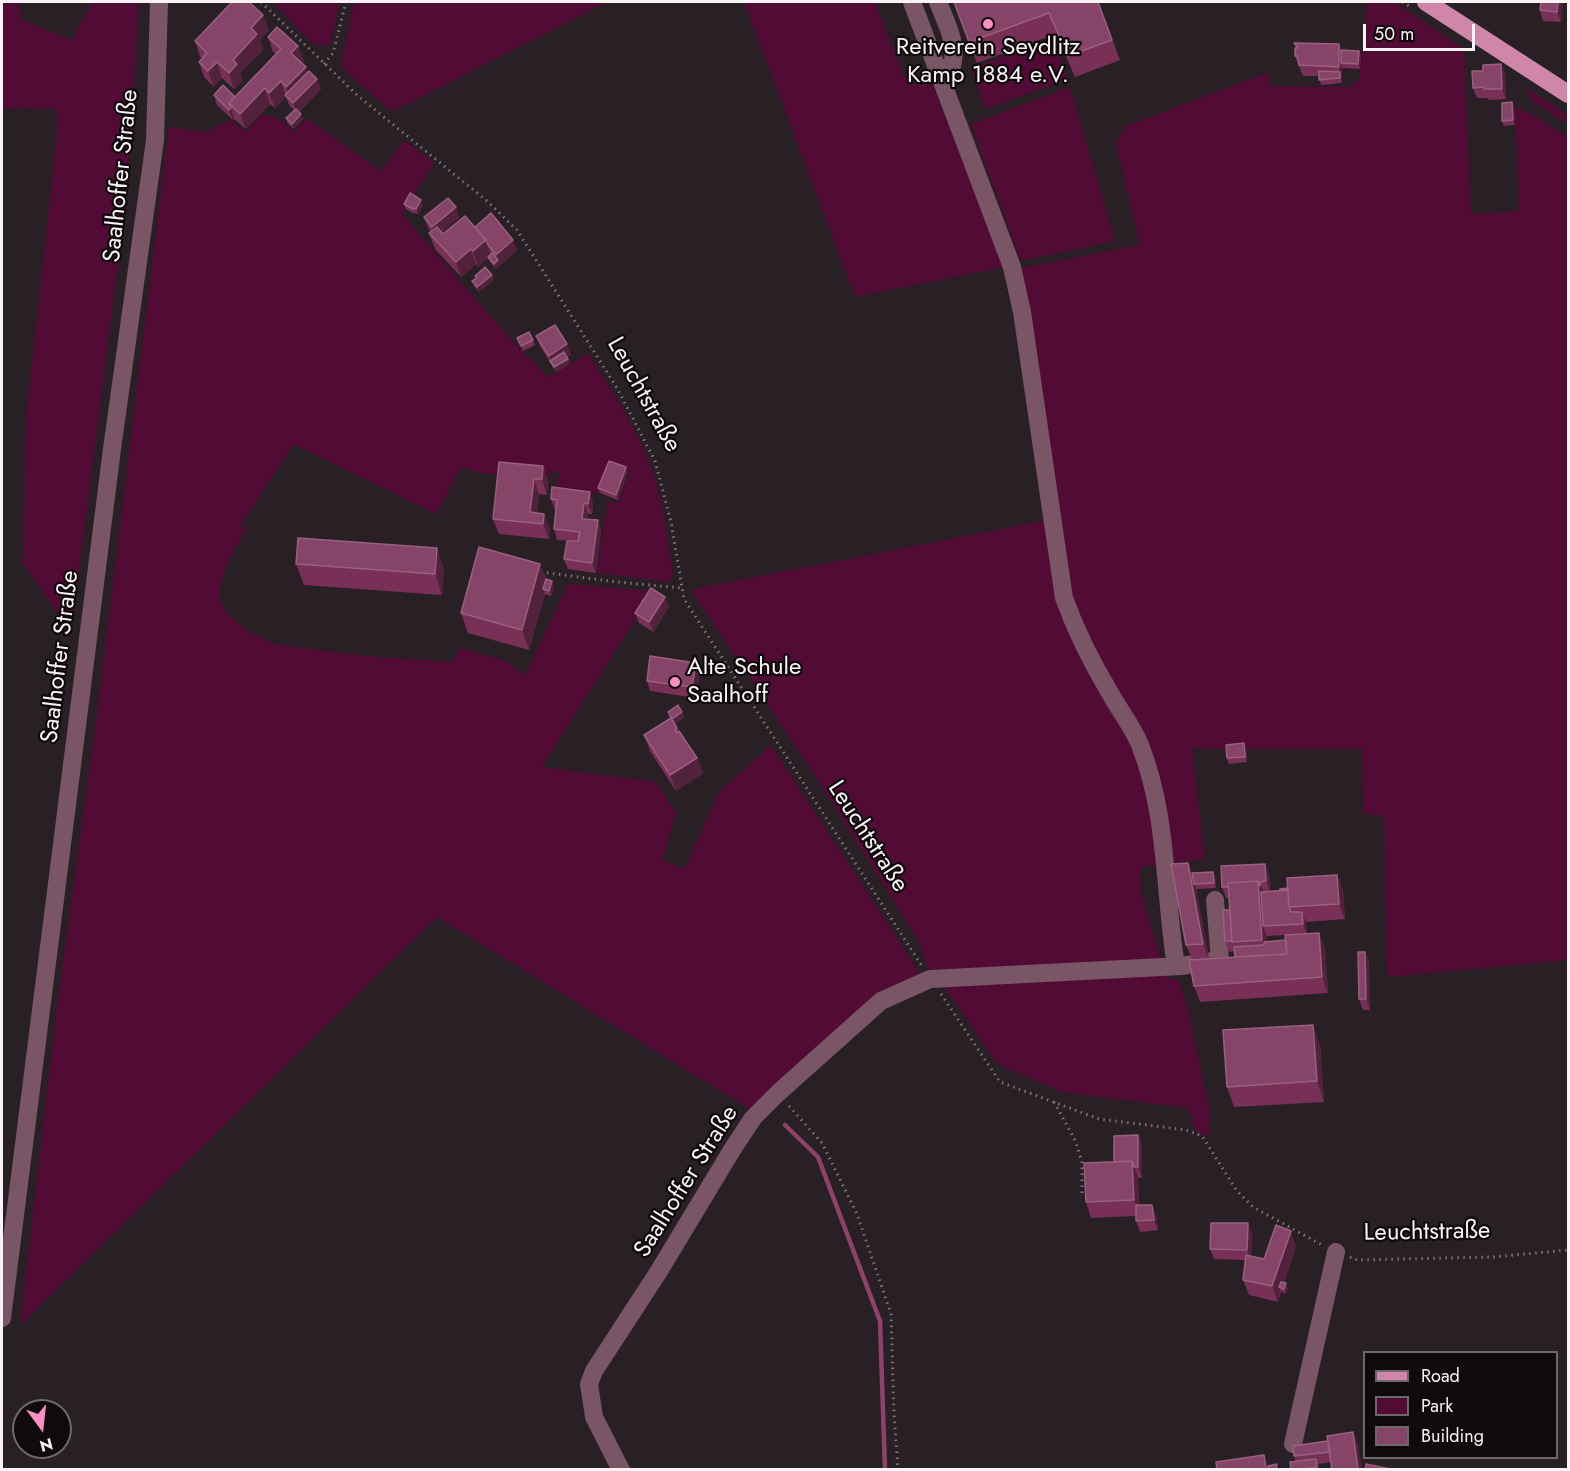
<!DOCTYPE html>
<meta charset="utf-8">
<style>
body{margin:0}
#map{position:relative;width:1570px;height:1471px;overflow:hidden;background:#282024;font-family:Jost,sans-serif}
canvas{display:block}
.frame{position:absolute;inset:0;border:3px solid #f9f3f5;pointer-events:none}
.legend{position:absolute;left:1363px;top:1351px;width:195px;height:108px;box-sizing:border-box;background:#0f0b0d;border:2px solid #6d686a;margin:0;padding:8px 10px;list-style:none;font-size:18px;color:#f9f3f5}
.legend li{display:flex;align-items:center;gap:12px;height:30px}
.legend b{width:30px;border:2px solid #6d686a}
.north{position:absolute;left:12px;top:1399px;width:60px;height:60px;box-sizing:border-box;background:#0f0b0d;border:2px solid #6d686a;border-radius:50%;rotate:165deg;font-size:16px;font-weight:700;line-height:24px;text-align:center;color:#f9f3f5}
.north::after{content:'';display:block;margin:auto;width:21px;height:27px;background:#fb8fc4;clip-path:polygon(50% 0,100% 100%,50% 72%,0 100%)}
.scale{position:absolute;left:1363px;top:24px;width:112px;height:27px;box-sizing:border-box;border:3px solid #f9f3f5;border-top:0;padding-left:8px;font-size:18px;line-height:21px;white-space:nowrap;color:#f9f3f5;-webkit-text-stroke:4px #0f0b0d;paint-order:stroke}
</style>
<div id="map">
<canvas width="1570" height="1471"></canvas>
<div class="frame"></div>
<ul class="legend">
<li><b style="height:8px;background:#cf86a8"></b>Road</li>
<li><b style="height:16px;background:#510b34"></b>Park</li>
<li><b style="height:16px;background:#864568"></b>Building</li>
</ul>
<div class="north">N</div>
<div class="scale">50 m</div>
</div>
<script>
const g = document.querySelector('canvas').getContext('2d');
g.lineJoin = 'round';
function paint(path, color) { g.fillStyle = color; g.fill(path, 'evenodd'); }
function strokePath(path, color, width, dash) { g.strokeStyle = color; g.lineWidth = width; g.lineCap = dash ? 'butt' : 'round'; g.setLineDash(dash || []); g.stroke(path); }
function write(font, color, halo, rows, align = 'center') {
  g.font = font + ' Jost,sans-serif'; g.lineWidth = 4.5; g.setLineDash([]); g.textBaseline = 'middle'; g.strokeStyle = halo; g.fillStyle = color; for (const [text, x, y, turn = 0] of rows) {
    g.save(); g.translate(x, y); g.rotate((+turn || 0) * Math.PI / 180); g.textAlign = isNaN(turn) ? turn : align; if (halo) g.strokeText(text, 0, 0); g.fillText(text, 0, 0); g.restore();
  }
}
const green = new Path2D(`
 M2,2H18L22,20L72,40L92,2H139L126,202L71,633L23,563L26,418L57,133V109L2,108Z
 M272,2H339L331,42L327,46L313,44Z
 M354,2H607L392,112L345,71L341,64Z
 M744,2H875L904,77L912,85L930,78L972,185L1006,267L855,297Z
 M1367,2H1394L1464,49L1471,214L1519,211L1515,106L1533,115L1568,137V960L1387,977L1384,816L1363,813L1362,749H1192L1205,859L1140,867L1141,893L1167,978L1179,980L1189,1015L1210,1113L1209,1136L1196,1132L1188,1108L1062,1092L1004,1067L994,1060L956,1003L927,966L918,940L811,770L694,595L693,589L1058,518L1021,268L1140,245L1116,144L1126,126L1269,72V86L1352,87L1353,82L1359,81Z
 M1055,39L1068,79L985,109L971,68Z
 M1070,87L1115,241L1021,261L971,124Z
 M1525,87L1568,115V124L1530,100Z
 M262,114L281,120L294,132L307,118L381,172L404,140L434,162L402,214C450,269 496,327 549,377L588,353C610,388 642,436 654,476C664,508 668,543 673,576L668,581H661L597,573L607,502L618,503L630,472L610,464L598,493L557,489V480L561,473L550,471L549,477L484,474L461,467L436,514L293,444L241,525L246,530C235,546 218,578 220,598C223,619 259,640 278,644C292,648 306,648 319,650C364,657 407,659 452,662L460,648L505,661L525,675L568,584L653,591L542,767L656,782L676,813L662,860L685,869L719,792L771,745L918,970V976L753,1111L437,917L20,1325L57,1007L96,721L169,127L206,132L230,120L246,132Z`);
const stream = new Path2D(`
 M785,1125L818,1157L880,1321L885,1470`);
const path = new Path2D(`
 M261,2L358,96L487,201L517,230L617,388L655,461L671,522L684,599L922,966
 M1402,2L1411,7
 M324,64L333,53L346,2
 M541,572L617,582L682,588
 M941,994L1000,1082L1099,1119L1186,1130L1202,1136L1237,1191L1253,1207L1322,1245
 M1054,1102L1074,1138L1082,1161V1193
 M789,1106L822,1143L857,1214L891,1314L894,1413L898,1470
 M1350,1257L1357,1260L1493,1257L1568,1250`);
const minor = new Path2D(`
 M912,2L1012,267L1022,312L1064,598C1076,631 1092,663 1110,693C1119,710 1133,727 1140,745C1168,815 1164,893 1176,966
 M938,2C946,23 958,43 952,66L939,71
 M2,1318L112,449L155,140L159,2
 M1293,1444L1336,1252
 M621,1470L594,1417L589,1384L594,1371L659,1271L732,1150L753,1118L778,1093L881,1001L930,979L1181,966L1220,960L1215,900`);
const major = new Path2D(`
 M1426,2L1568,94`);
const wall = new Path2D(`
 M954,2H1098L1120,60L1075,77L1056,34L977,63Z
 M1541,2H1563L1561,22L1543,21L1540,10Z
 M263,15L269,30L260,40L263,50L240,73L243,80L234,89L222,78L214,87L204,77L199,62L202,58L200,57L195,41Z
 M268,37L298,46L304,61L302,63L307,72L317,79L321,89L299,112L303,119L294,129L288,124L286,118L294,110L289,105L286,97L275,108L270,104L246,129L234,119L233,120L217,105L214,95L235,97L276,55L273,52Z
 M1294,43L1339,44L1341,50L1359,51L1361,56L1360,69L1342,68V83L1321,85L1319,76H1303L1295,56L1296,48Z
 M1501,64L1505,74L1506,99L1488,100L1487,98H1477L1473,88L1483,71Z
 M1512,102L1514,108L1515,125L1504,126L1502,121Z
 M421,200L423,205L418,214L415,213L414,214L406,209L404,204Z
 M456,207L459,218L442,232L443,234L475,227L517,250L496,269L490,262L488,258L478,267L476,264L461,277L435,249L429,233L431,231L428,228L424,217Z
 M492,275L494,280L479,292L474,286L472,281L476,278L475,276Z
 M536,336L567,344L571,355L567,357L570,364L556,372L540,346Z
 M517,338L533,340L535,345L523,351Z
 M543,466L548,481L547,495L539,494L537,513L550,529L549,539L499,534L493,519Z
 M628,472L618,500L600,493L598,488Z
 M551,499L593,502L592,514H588L587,519L598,520L601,530L596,573L568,569L564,559L578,541L557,540L554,529L556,510H555Z
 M296,564L444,569L442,595L304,585Z
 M540,564L546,579L554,587L551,596L545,594L529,650L468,633L461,613Z
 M669,607L653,632L639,623L635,613Z
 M700,673L696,698L650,691L647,681Z
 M668,712H682L684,717L675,724L679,731L697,758L703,773L676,791L650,751L644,735L670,718Z
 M1246,749L1247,762L1229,764L1227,758Z
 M1213,872L1215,877L1216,888L1196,889L1209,958L1235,957L1234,951L1229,952L1225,941L1230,910L1229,898H1226L1222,887L1269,874L1270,891L1280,890L1337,875L1343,890L1345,919L1306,922L1307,934L1325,948L1328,993L1200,1002L1194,986L1192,959L1186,945L1192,873ZM1285,935L1286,940L1267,942V936Z
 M1365,952L1369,962L1370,1010H1363L1359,999Z
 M1320,1045L1324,1102L1234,1107L1227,1087Z
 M1138,1135L1142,1145V1178H1138L1139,1205H1152L1156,1215L1158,1230L1140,1232L1136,1221V1216L1091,1218L1086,1202L1114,1162Z
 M1252,1233L1251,1257L1264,1259L1296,1246L1284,1283L1288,1289L1286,1294L1281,1292L1278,1302L1249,1295L1243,1280L1245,1260L1214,1259L1210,1249Z
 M1353,1432L1359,1448L1331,1462L1318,1464L1319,1470H1291L1296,1462L1294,1456L1328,1441Z`);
const shadedWall = new Path2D(`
 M1558,2H1563L1561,22L1557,12Z
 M263,15L269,30L260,40L263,50L240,73L243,80L234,89L229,73L233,60L251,28Z
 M1339,44L1342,55L1341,63L1342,68V83L1339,67Z
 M298,46L304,61L297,69L291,53Z
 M1359,51L1361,56L1360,69L1358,64Z
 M217,62L222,78L214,87L208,71Z
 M1501,64L1505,74L1506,99L1502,89Z
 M306,67L311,82L292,102L286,87Z
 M317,79L321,89L297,113L293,103Z
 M281,81L286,96L285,95L286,97L275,108L269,93Z
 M265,88L270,104L246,129L240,114Z
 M1512,102L1514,108L1515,125L1513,120Z
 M231,108L234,119L233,120L229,110Z
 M301,114L303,119L294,129L292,124Z
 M421,200L423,205L418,214L416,209Z
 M456,207L459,218L436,237L432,227Z
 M486,240L491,255L478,267L473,251Z
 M513,240L517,250L496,269L494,264L498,260L496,255Z
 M471,249L476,264L461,277L456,262Z
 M492,275L494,280L479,292L477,287Z
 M567,344L571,355L553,365L549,356Z
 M568,359L570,364L556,372L554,367Z
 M543,466L548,481L547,495L542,479Z
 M626,467L628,472L618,500L616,495Z
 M534,479L539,494L536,523L530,512Z
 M590,492L593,502L592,514L588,504Z
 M584,503L588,514L586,529L582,519Z
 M544,514L550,529L549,539L543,524Z
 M598,520L601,530L596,573L592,563Z
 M437,548L444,569L442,595L435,574Z
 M540,564L548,585L543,589L545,594L529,650L522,630Z
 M552,581L554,587L551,596L549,591Z
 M665,597L669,607L653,632L649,622Z
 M696,663L700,673L696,698L692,687Z
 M682,712L684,717L674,724L672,719Z
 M1244,743L1246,749L1247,762L1245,757Z
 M697,758L703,773L676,791L670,775Z
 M1188,863L1194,878V884L1196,889L1209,959L1203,944Z
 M1265,864L1269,874L1270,892L1266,881Z
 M1213,872L1215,877L1216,888L1214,883Z
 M1337,875L1343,890L1345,919L1339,904Z
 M1258,881L1260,882L1264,892L1263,926L1267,936L1268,955L1262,940Z
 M1302,912L1306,922L1307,934L1303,924Z
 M1319,933L1325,948L1328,993L1322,977Z
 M1365,952L1369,962L1370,1010L1366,999Z
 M1313,1025L1320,1045L1324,1102L1317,1081Z
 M1138,1135L1142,1145V1178L1138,1167Z
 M1132,1161L1138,1177L1139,1215L1134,1200Z
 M1152,1205L1156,1215L1158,1230L1154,1220Z
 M1248,1223L1252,1233L1251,1260L1247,1250Z
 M1291,1231L1296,1246L1282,1288L1279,1287L1281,1292L1278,1302L1272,1286Z
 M1286,1283L1288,1289L1286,1294L1284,1289Z
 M1353,1432L1359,1448L1362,1470H1358Z
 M1264,1455L1269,1470H1266Z`);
const building = new Path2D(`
 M232,2H249L263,15L251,28L257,34L233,60L237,64L229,73L217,62L208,71L199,62L207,53L195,41Z
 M954,2H1098L1112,40L1068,56L1049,13L969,42Z
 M1541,2H1558L1557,12L1540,10Z
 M277,27L298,46L291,53L306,67L286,87L281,81L269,93L265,88L240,114L229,103L281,49L268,37Z
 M1294,43L1339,44V67L1299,65L1297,56H1295V48H1298Z
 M1341,50L1359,51L1358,64L1341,63Z
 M1501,64L1502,89H1484V87L1473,88L1472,71H1483V65Z
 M309,71L317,79L293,103L285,95Z
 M1319,71L1340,72V78L1319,80Z
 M223,85L235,97L229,103L231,108L229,110L214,95Z
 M1512,102L1513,120L1502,121V103Z
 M296,109L301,114L292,124L286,118Z
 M410,193L421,200L416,209L413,208V209L404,204Z
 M448,198L456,207L432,227L424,217Z
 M491,213L513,240L496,255L488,245L486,240L475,227Z
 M465,216L486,240L473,251L471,249L456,262L429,233L437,227L443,234Z
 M492,253L498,260L494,264L488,257Z
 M485,267L492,275L477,287L472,281L477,278L475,276Z
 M555,325L567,344L549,356L536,336Z
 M529,332L533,340L521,346L517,338Z
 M564,352L568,359L554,367L550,361Z
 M609,461L626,467L616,495L598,488Z
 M499,462L543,466L542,479H534L530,512L544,514L543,524L493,519Z
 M552,487L590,492L588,504L584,503L582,519L598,520L592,563L564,559L567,541H578L580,532L554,529L557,500L551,499Z
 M298,538L437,548L435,574L296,564Z
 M479,547L540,564L522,630L461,613Z
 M546,579L552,581L549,591L543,589Z
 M651,588L665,597L649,622L635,613Z
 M650,656L696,663L692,687L647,681Z
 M678,705L682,712L672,719L668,712Z
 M671,718L677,728L675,730L677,733L679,731L697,758L670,775L644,735Z
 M1244,743L1245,757L1227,758L1226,745Z
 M1188,863L1203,944L1186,945L1171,864Z
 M1265,864L1266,881L1260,882V886L1258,881L1228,883V887H1222L1221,866Z
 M1213,872L1214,883L1194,884L1192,873Z
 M1337,875L1339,904L1289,907L1287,878Z
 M1258,881L1262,940L1232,942L1228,883Z
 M1288,888V890H1280V889Z
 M1288,890L1289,907L1291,912H1302L1303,924L1263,926L1261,892Z
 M1223,910H1230L1232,941H1225Z
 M1319,933L1322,977L1194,986L1189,960L1287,954L1285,935Z
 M1286,940L1287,954L1235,957L1234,947L1264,945V942Z
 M1358,952H1365L1366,999H1359Z
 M1313,1025L1317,1081L1227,1087L1223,1030Z
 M1138,1135V1167H1134L1132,1161L1114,1162V1136Z
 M1132,1161L1134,1200L1086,1202L1084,1163Z
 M1136,1205H1152L1154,1220L1136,1221Z
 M1211,1223H1248L1247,1250L1210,1249Z
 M1276,1225L1291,1231L1272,1286L1243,1280L1246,1255L1264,1259Z
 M1281,1282L1286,1283L1284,1289L1279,1287Z
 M1353,1432L1358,1470H1332L1327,1436Z
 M1328,1441L1330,1452L1294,1456L1293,1446Z
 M1264,1455L1266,1470H1217L1216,1462Z
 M1316,1459L1317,1467L1299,1470H1291L1290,1462Z
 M1277,1464L1276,1470H1268V1466Z
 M1366,1464L1391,1469V1470H1365Z`);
const markers = [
 [988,24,6,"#fb8fc4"],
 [675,682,6,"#fb8fc4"]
];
const poiNames = [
 ["Reitverein Seydlitz",988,48],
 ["Kamp 1884 e.V.",988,76],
 ["Alte Schule",687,668,"left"],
 ["Saalhoff",687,696,"left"]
];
const streetNames = [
 ["Saalhoffer Straße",122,176,-84],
 ["Leuchtstraße",643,395,61],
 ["Saalhoffer Straße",61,657,-83],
 ["Leuchtstraße",867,837,57],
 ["Saalhoffer Straße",687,1182,-58],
 ["Leuchtstraße",1427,1233,-1]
];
paint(green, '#510b34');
strokePath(stream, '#904169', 4.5);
strokePath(path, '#7c7578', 3, [1.5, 4.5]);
strokePath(minor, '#795565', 18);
strokePath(major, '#cf86a8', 18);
paint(wall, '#783057');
paint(shadedWall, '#52213b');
paint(building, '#864568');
strokePath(building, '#98607e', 1.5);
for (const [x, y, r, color] of markers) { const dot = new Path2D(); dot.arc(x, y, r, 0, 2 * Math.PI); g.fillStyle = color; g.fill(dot); strokePath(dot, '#0f0b0d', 2); }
write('24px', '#f9f3f5', '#0f0b0d', poiNames);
write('24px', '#f9f3f5', '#0f0b0d', streetNames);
</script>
